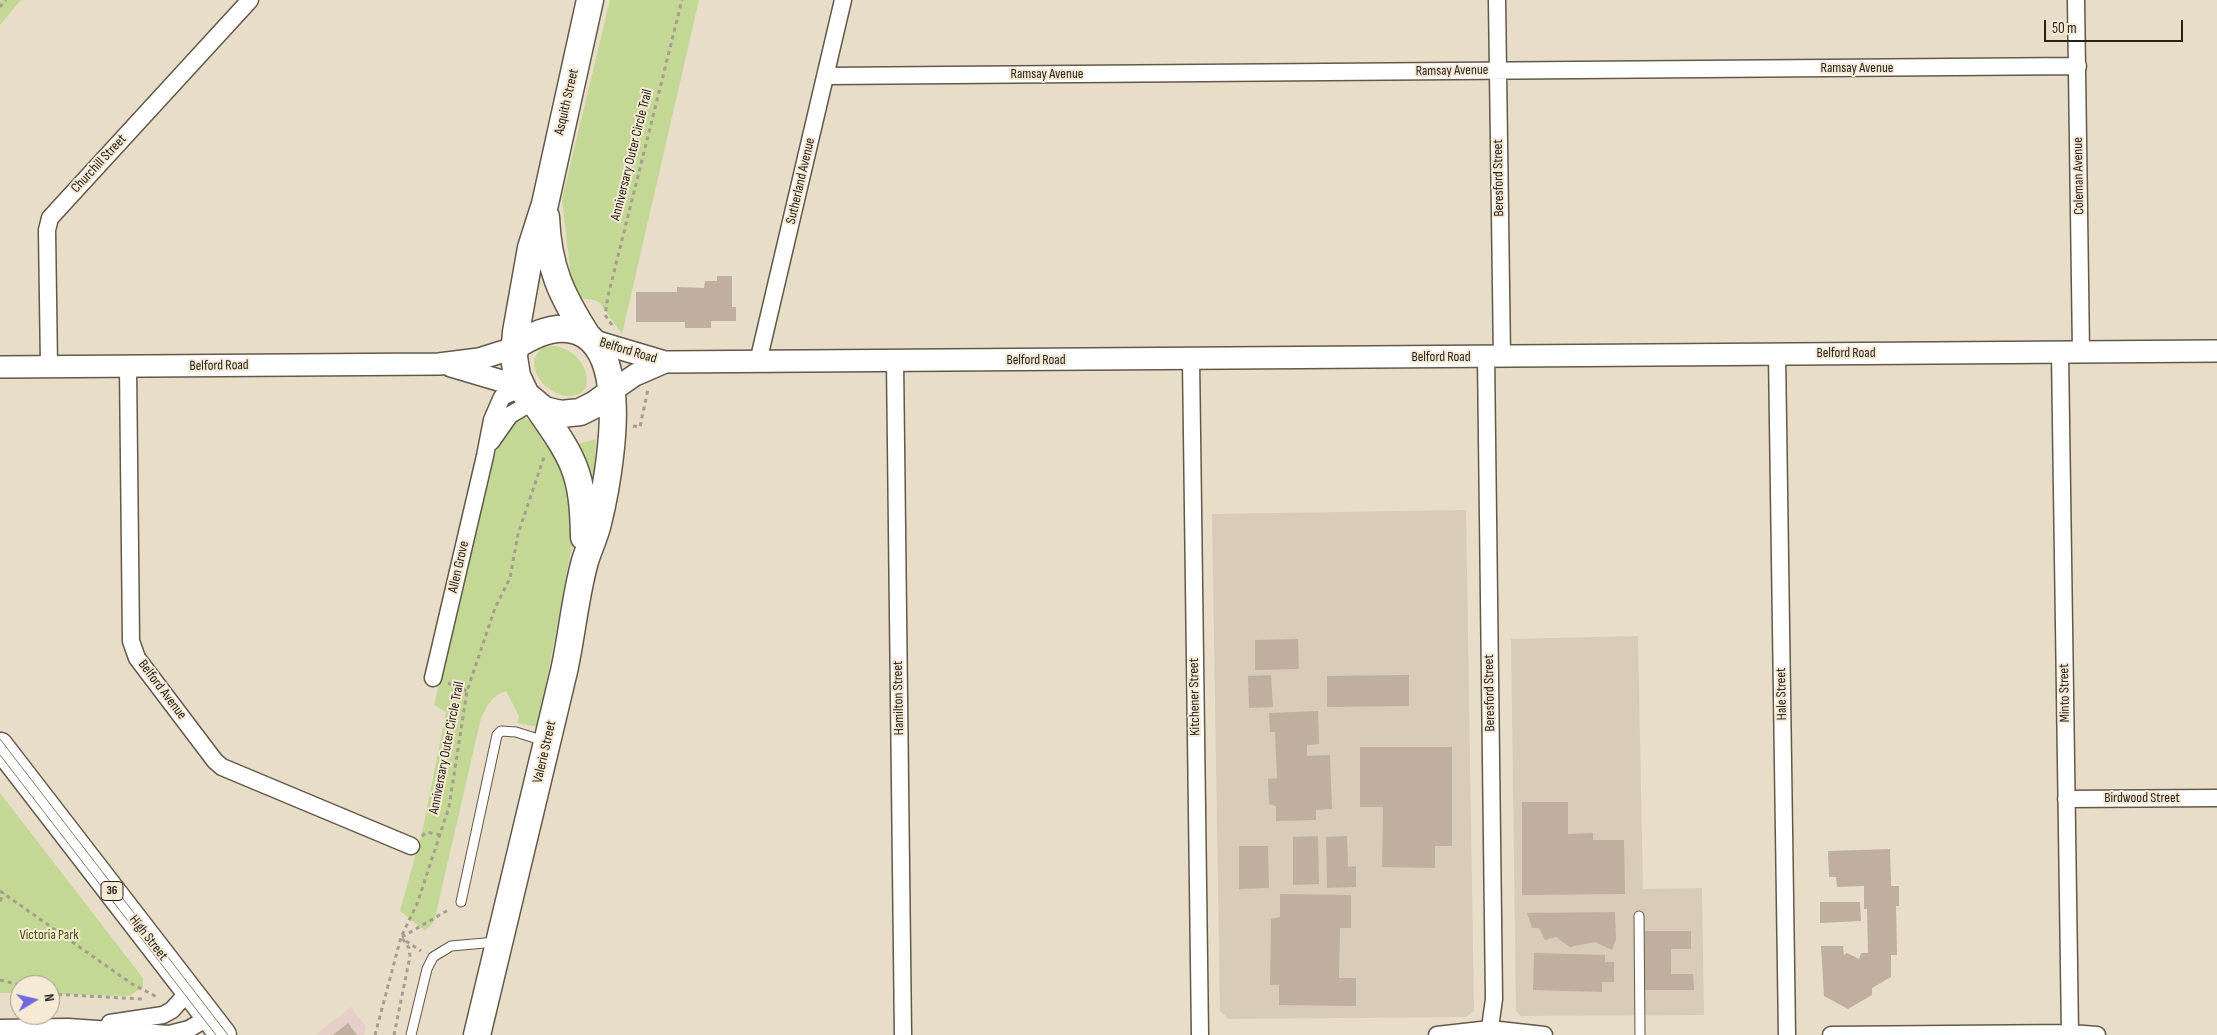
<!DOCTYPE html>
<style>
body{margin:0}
#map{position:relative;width:2217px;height:1035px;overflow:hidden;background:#e8ddc9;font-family:"Sofia Sans Condensed",sans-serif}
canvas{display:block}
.north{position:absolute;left:10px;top:975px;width:50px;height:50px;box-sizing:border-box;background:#f6ead6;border:1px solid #a39a8b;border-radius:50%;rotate:81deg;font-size:14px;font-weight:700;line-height:20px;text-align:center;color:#26221a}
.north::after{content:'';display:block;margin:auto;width:18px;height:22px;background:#7267e1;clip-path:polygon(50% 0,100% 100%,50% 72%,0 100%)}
.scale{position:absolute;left:2044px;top:20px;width:139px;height:22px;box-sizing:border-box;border:2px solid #26221a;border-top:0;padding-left:6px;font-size:15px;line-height:18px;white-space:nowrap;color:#26221a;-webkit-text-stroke:4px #f6ead6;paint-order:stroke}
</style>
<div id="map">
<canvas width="2217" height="1035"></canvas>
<div class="north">N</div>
<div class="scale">50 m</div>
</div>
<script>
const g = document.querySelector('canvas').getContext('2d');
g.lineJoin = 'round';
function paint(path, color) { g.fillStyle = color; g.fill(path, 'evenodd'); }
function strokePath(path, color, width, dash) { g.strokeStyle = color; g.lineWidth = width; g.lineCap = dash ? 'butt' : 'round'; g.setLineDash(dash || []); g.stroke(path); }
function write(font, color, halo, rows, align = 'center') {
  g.font = font + ' "Sofia Sans Condensed",sans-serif'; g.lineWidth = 4; g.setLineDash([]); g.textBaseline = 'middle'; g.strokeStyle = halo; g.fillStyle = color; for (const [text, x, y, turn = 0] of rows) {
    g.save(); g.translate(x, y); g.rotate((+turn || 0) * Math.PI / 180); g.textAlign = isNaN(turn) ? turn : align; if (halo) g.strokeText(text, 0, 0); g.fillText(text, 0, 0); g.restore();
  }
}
const commercial = new Path2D(`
 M351,1007L366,1026L364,1035H315Z`);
const education = new Path2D(`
 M1466,510L1474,1011L1466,1017L1229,1019L1220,1011L1212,514Z
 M1638,636L1643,889L1702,888L1704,1015L1521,1016L1516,1011L1511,639Z`);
const green = new Path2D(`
 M0,0H21L0,25Z
 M610,0H699L622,334L600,303L594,300L576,298L572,286L562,199Z
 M554,346C573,348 591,367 586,387C567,416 512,369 544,347Z
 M522,416L533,423L565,468L574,535L538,727L517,723L519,716L506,691C492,695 487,706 481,718L434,922L425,931L400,911L423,828L446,712L434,705L495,455L512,421Z
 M596,439L594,476H592L578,444Z
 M0,793L143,978V987L129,996L50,994V985H20V993H0Z`);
const building = new Path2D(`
 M717,276H732V307H736V321H711V328H685V322H636V292H677V287L704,288L705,281H717Z
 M1298,639L1299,669L1255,670V640Z
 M1271,675L1273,707L1249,708L1248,676Z
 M1409,675V706L1327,707V676Z
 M1318,711L1319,744L1307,745V756L1330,755L1332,809L1316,810V820L1276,821V806L1269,804L1268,779L1277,778L1275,732H1270L1269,713Z
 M1360,747H1452V846H1435V868L1382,867L1383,807H1360Z
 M1522,802H1568V834L1593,833V840H1624L1625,894L1522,895Z
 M1318,836L1319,884L1293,885V837Z
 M1347,836L1348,867L1356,866V887L1327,888L1326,837Z
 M1239,846H1268L1269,888L1239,889Z
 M1890,849L1891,886H1899V906H1896L1897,955H1891V977L1872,988V995L1848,1009L1824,996L1821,946H1843L1844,955L1847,953L1859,959L1861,953H1868L1867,909H1864V886L1837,887L1836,877H1829L1828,851Z
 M1280,894L1351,895V928H1340L1339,978H1356V1006L1279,1005V985H1270L1271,919L1280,917Z
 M1820,902H1860L1861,921L1820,923Z
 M1615,912L1616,939L1612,950L1595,942L1570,947L1556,937L1545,940L1539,928H1532L1527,913Z
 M1645,931H1691V949H1671V974H1693L1694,990H1645Z
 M1534,953L1605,955V962H1614V982H1602V992L1533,990Z
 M348,1023L357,1035H333Z`);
const path = new Path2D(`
 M0,7L6,0
 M612,325L605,315L608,296L682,0
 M633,426L640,427L648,389
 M448,683L467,691
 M422,836L427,832L440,835
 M0,891L132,984L159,998
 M0,901L4,893
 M402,937L450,909
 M406,941L421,951
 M0,980L20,985
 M50,994L142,999
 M375,1035L401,937L417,904L449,807L467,691L495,608L510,578L518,534L544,457
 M394,1035L410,956L409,948L402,938`);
const service = new Path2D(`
 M461,902L497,735L501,731L516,732L544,741
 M1639,916L1640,1035
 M411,1035L427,969L433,957L451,946L496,942`);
const minor = new Path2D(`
 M1497,0L1502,357
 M2076,0L2081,352
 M826,76L2078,66
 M2060,353L2070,1033
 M1777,354L1787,1035
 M1486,357L1494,999L1489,1035
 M1191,359L1200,1035
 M895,360L903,1035
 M758,362L843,0
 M49,367L47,230L50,218L250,0
 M128,367L131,641L137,658L215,761L222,767L411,846
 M491,442L510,415L532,402
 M433,678L485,456L492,420L502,397L522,388
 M2066,799L2217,798
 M110,1023L163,1015L172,1010L189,991
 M0,1028L68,1027L169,1034L189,1029L209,1017
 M1437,1035L1490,1029L1544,1035
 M1831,1035L2070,1033L2097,1035`);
const tertiary = new Path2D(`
 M591,340L665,362L2217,351
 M451,366L522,387
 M0,367L439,364L479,359L514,348
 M612,391L635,375L665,362`);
const primary = new Path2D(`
 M590,0L545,204L531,248L516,332L514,357L517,376L526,395L544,410L561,414L580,412L594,405L612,392
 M546,217C548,267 561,295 588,337
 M537,406C574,459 583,472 584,537
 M0,746L223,1035
 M477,1035C506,914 535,793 564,671C572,635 575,597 585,561C589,548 595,536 598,523C607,487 617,424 611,387C603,325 563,314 514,347`);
const tram = new Path2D(`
 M0,739L228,1035
 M0,755L216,1035`);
const shields = [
 [112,891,22]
];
const shieldNames = [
 ["36",112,891]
];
const streetNames = [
 ["Ramsay Avenue",1857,68],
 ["Ramsay Avenue",1452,71,-1],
 ["Ramsay Avenue",1047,74],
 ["Asquith Street",567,102,-77],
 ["Anniversary Outer Circle Trail",632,155,-76],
 ["Churchill Street",99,164,-47],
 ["Coleman Avenue",2079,176,-91],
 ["Beresford Street",1499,178,-91],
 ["Sutherland Avenue",801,181,-77],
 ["Belford Road",628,351,17],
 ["Belford Road",1846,353],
 ["Belford Road",1441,357],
 ["Belford Road",1036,360],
 ["Belford Road",219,366,-1],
 ["Allen Grove",459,567,-77],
 ["Belford Avenue",162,690,53],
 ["Beresford Street",1490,693,-91],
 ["Minto Street",2065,693,-91],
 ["Hale Street",1782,694,-91],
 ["Kitchener Street",1195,697,-91],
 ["Hamilton Street",899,698,-91],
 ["Anniversary Outer Circle Trail",447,748,-79],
 ["Valerie Street",545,752,-77],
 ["Birdwood Street",2142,798],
 ["High Street",148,938,52]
];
const parkNames = [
 ["Victoria Park",49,935]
];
paint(commercial, '#e8cec9');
paint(education, '#d8ccb8');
paint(green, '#c4d895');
paint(building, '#bfaf9e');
strokePath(service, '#635948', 11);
strokePath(minor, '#635948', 19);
strokePath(tertiary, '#635948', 24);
strokePath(primary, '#635948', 29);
strokePath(path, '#a69d8d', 3, [4, 4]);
strokePath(service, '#fff', 9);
strokePath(minor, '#fff', 16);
strokePath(tertiary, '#fff', 21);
strokePath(primary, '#fff', 26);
strokePath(tram, '#847d6f', 1);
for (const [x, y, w] of shields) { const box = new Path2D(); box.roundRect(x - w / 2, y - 9.5, w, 19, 4); g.fillStyle = '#f6ead6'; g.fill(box); strokePath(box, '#26221a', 1); }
write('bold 12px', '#26221a', null, shieldNames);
write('14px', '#26221a', '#f6ead6', streetNames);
write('14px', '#435300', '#f6ead6', parkNames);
</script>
